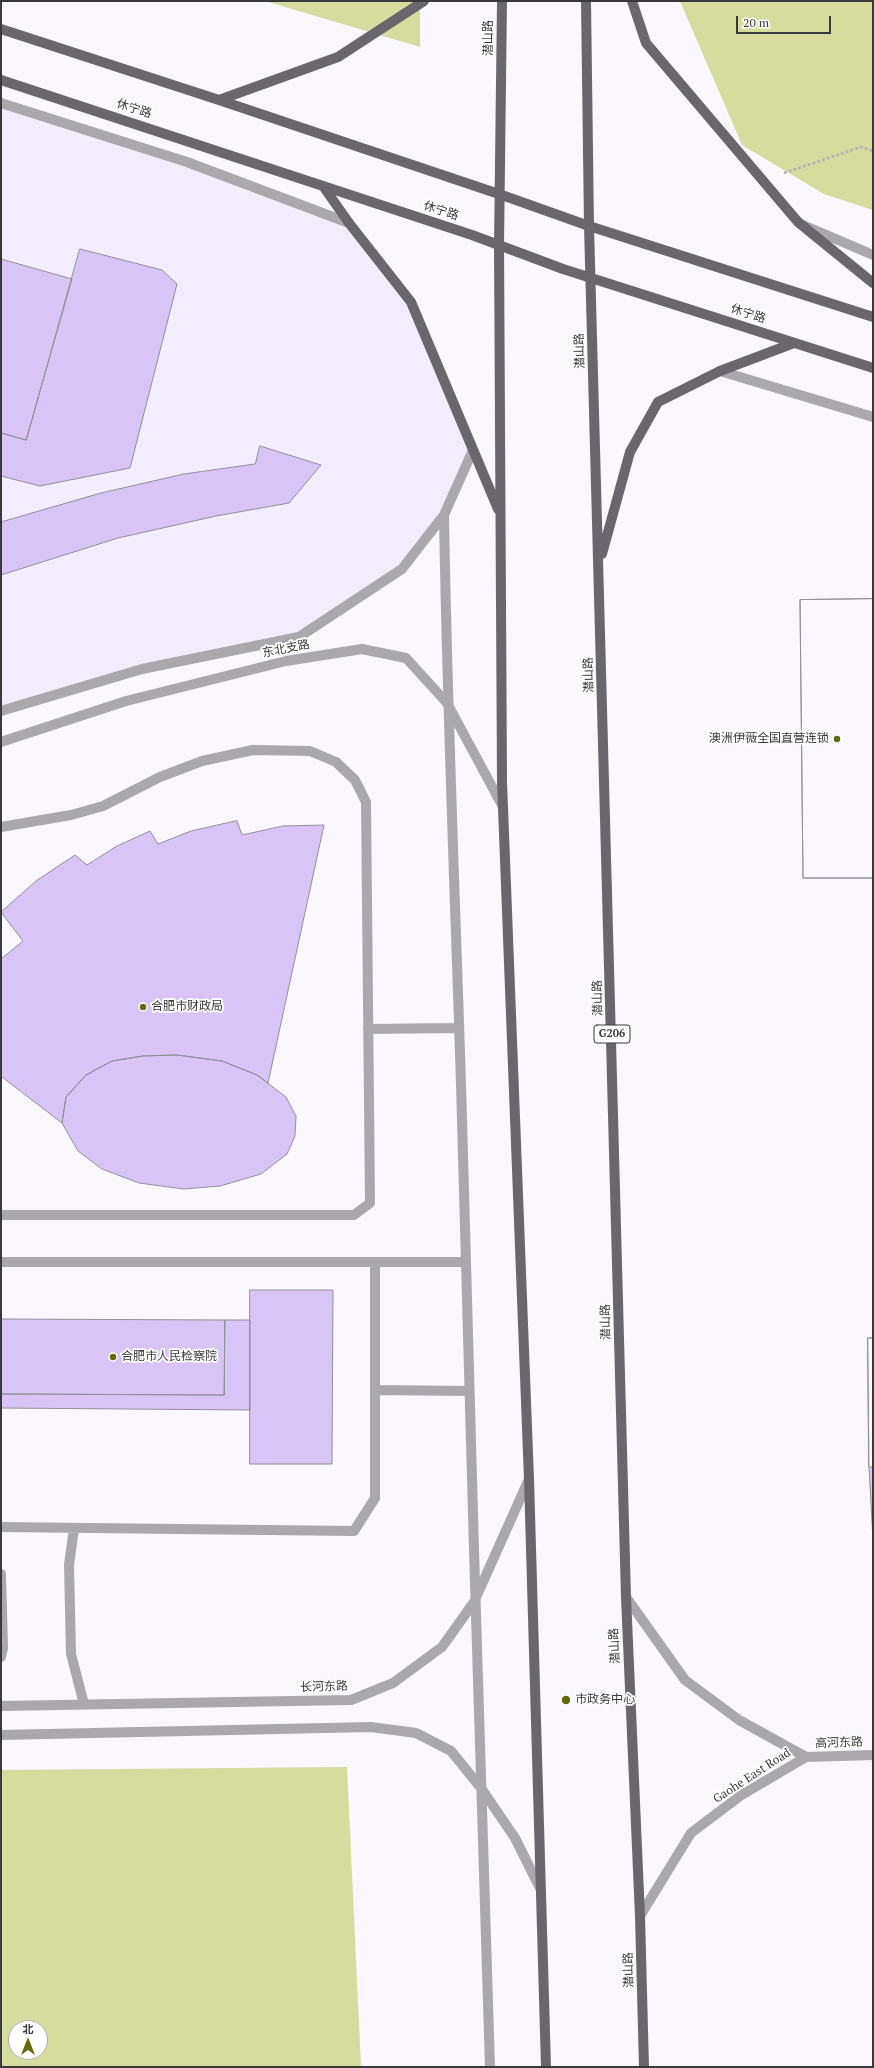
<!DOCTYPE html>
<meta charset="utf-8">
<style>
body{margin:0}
#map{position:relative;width:874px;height:2068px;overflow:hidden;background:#faf7fe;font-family:"PT Serif","Noto Sans SC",serif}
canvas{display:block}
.frame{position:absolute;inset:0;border:2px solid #39383b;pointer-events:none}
.north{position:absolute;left:8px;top:2020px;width:40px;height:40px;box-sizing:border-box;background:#fff;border:1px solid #b0afb1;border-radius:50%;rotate:0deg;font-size:11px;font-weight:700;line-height:16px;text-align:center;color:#39383b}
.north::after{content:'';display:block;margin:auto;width:14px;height:18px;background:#64690a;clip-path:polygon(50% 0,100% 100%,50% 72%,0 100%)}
.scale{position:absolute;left:736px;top:16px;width:95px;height:18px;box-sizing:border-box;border:2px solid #39383b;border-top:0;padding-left:5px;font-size:12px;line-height:14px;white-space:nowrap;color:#39383b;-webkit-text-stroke:3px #fff;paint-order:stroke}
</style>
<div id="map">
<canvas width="874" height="2068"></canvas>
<div class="frame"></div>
<div class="north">北</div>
<div class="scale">20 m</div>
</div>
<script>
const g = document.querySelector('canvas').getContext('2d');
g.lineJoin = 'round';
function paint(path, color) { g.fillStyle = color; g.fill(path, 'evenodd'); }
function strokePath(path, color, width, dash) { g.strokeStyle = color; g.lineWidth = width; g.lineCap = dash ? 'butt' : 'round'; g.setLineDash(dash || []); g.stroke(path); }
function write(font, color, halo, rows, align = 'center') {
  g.font = font + ' "PT Serif","Noto Sans SC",serif'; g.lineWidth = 3.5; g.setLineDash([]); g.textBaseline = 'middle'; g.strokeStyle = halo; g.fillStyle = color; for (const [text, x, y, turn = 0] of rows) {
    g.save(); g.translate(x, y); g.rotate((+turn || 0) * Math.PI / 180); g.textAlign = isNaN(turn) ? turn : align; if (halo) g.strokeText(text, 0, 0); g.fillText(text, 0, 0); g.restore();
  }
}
const built = new Path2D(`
 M1,103L187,162L349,223L411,302L473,450L444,515L402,569L299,637L142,669L1,711Z`);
const green = new Path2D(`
 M265,1H420V47Z
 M680,1H873V210L824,194L742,145Z
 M347,1767L361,2067H1V1770ZM16,2028H40V2052H16Z`);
const building = new Path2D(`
 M80,249L162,270L177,284L130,468L40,486L1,476V433L26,440Z
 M1,259L72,279L26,440L1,433Z
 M260,446L321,465L289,503L216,516L118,538L1,575V522L101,493L184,474L255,464Z
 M873,599V878H803L800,600Z
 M873,599V878H803L800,600Z
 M237,821L242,835L283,826L324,825L268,1083L257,1075L222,1061L177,1055L143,1056L112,1061L86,1075L66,1097L62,1123L2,1077L1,1078V959L23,941L1,912L36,881L75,855L87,865L117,846L150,831L158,844L191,831Z
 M177,1055L222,1061L257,1075L286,1097L296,1116L295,1136L287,1154L261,1174L220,1186L184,1189L139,1183L102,1169L78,1151L62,1123L66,1097L86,1075L112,1061L143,1056Z
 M250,1290H333L332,1464H250Z
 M1,1319L225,1320L224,1395L1,1394Z
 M225,1320H250V1410L1,1408V1394L224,1395Z
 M868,1338H873V1467H869Z
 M868,1338H873V1540L869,1467Z`);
const path = new Path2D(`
 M784,173L861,147L873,151`);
const minor = new Path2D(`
 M1,103L187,162L349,223
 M803,225L873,255
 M720,371L873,417
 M444,515C447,705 455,894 461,1084C470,1412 479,1739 490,2067
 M1,711L142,669L299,637L402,569L444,515L473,450
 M1,742L126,701L286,661L362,649L406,658L447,703L503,807
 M1,827L71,815L103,806L160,777L202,761L253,750L310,751L336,762L355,780L366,802L370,1203L354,1215H1
 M368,1029L459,1028
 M1,1262H466
 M375,1390L468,1391
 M1,1527L354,1531L375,1498V1262
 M74,1528L69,1565L71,1654L84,1704
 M1,1574L3,1648L1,1657
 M626,1597L685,1680L739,1720L806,1757L740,1796L691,1833L640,1916
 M1,1706L351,1700L393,1683L442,1647L474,1602L529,1479
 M1,1735L371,1727L416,1733L451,1751L481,1788L515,1838L540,1888
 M806,1757L873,1755`);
const major = new Path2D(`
 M502,1L499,245L502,782L529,1479L546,2067
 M586,1L589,226L626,1597L640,1916L644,2067
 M632,1L646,43L798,222L873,283
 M1,29L219,100L499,194L589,226L873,317
 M1,80L472,235L563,269L873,368
 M219,100L338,57L424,1
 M323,186L349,223L411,302L498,509
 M602,554L630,452L658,402L720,371L794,343`);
const markers = [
 [837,739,4,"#64690a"],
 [143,1007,4,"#64690a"],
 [113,1357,4,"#64690a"],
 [566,1700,5,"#64690a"]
];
const shields = [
 [612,1034,36]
];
const shieldNames = [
 ["G206",612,1034]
];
const streetNames = [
 ["潜山路",489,38,-90],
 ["休宁路",134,109,18],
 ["休宁路",441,211,18],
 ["休宁路",748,314,18],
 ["潜山路",580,351,-92],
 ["东北支路",286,649,-11],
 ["潜山路",589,675,-92],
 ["潜山路",598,998,-91],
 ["潜山路",606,1322,-91],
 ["潜山路",615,1646,-93],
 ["长河东路",324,1687,-2],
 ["高河东路",839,1743,-2],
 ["Gaohe East Road",752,1776,-33],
 ["潜山路",629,1970,-92]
];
const poiNames = [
 ["澳洲伊薇全国直营连锁",829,739,"right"],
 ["合肥市财政局",151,1007],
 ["合肥市人民检察院",121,1357],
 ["市政务中心",575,1700]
];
paint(built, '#f2ecfc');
paint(green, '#d5dc9e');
paint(building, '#d9c4f8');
strokePath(building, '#939098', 1);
strokePath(path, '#b5b3b8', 2.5, [3, 2]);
strokePath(minor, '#aaa8ac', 10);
strokePath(major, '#69666d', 10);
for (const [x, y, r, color] of markers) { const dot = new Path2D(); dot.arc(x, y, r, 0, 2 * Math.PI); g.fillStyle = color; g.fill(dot); strokePath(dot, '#fff', 1.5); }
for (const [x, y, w] of shields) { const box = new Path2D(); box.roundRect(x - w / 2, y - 9, w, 18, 3); g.fillStyle = '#fff'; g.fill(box); strokePath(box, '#39383b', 1); }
write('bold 11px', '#39383b', null, shieldNames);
write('12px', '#39383b', '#fff', streetNames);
write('12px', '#39383b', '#fff', poiNames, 'left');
</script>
